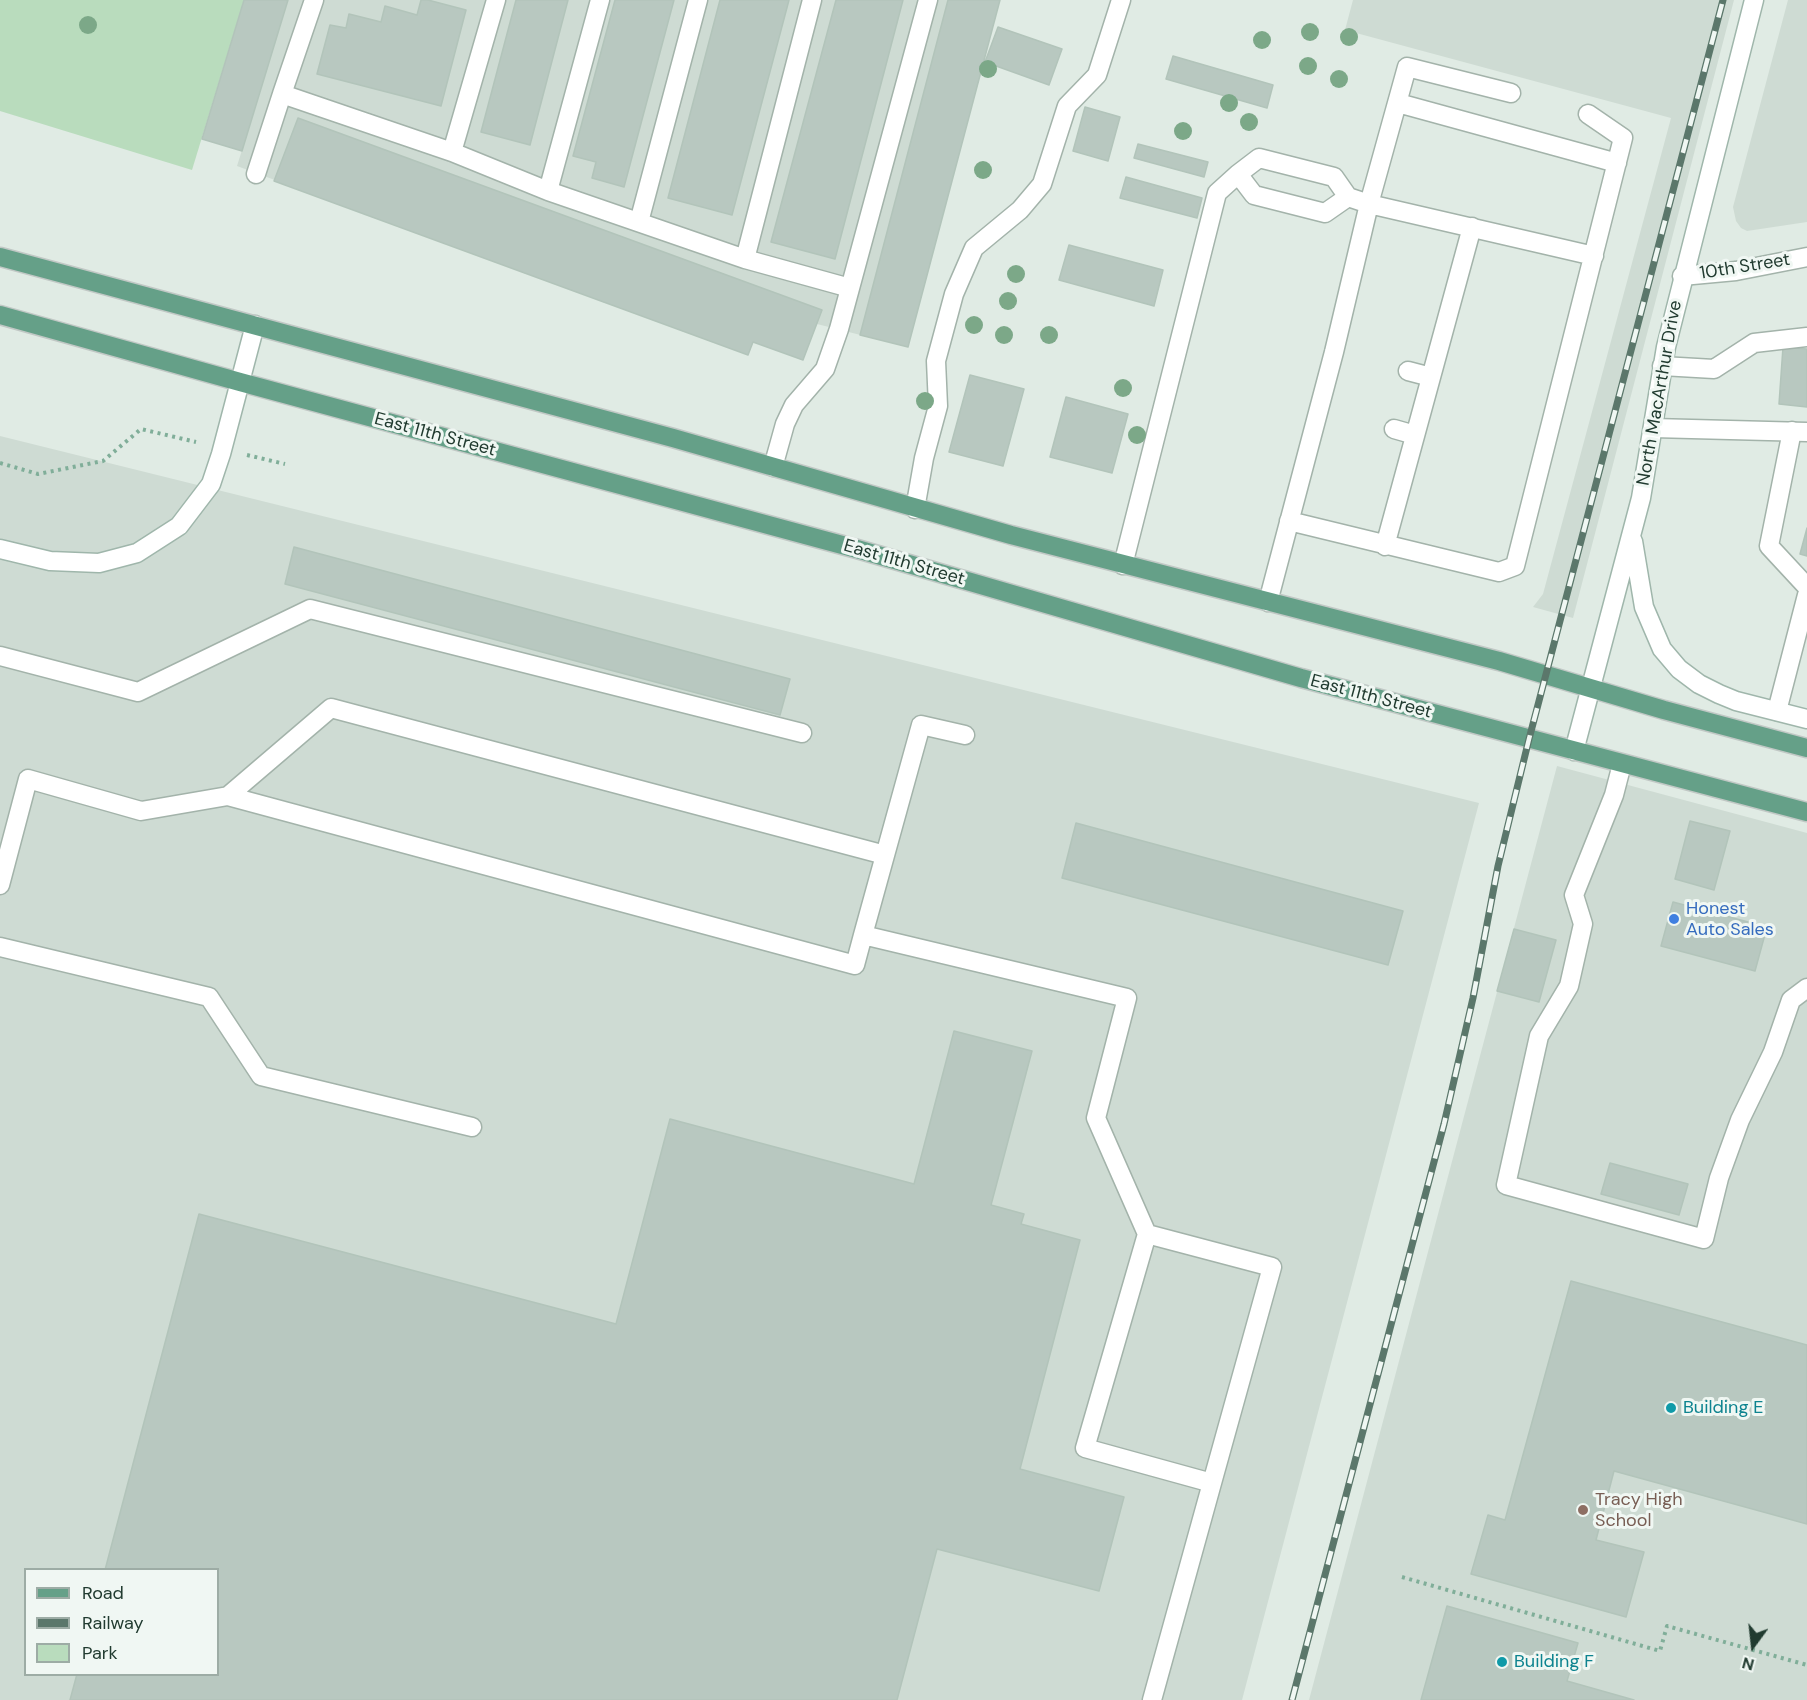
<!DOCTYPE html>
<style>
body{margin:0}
#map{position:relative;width:1807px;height:1700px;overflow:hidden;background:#e0ebe4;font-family:"DM Sans",sans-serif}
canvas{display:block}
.legend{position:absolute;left:24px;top:1568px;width:195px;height:108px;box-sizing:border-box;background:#f0f7f3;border:2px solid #9daca5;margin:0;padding:8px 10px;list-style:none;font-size:18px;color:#213b30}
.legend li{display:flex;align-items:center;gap:12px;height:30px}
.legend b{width:30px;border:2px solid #9daca5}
.north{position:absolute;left:1723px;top:1616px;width:60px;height:60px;-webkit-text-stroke:4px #f0f7f3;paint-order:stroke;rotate:195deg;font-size:16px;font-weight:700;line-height:24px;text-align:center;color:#213b30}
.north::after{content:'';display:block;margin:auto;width:21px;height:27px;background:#213b30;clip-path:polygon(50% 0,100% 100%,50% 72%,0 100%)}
</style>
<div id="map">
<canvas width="1807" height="1700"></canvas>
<ul class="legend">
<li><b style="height:8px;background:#65a088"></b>Road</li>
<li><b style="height:8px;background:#5b776b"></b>Railway</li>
<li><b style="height:16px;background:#b9dcbd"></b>Park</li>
</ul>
<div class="north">N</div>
</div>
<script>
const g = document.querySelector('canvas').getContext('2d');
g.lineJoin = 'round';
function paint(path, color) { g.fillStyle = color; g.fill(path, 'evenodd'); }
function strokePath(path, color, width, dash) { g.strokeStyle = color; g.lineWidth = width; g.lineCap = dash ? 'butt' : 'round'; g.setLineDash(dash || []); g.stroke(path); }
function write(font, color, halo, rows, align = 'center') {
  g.font = font + ' "DM Sans",sans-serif'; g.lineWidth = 6; g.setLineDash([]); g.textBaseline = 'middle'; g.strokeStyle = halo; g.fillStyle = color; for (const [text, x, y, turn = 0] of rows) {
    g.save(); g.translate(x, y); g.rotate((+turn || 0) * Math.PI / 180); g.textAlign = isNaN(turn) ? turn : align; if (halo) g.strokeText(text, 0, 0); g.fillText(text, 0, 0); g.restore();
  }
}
const built = new Path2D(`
 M244,0H1000L908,347L817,324L803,360L753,342L748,355L237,166L242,150L202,139Z
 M1353,0H1734L1573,618L1533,607L1543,594L1671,118L1345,30Z
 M1788,0H1807V222L1747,231L1741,228L1736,221L1733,207Z
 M0,436L1479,803L1242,1700H0ZM26,1570H218V1674H26Z
 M1557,766L1807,833V1700H1309Z`);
const green = new Path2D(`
 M0,0H244L192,170L0,111Z`);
const building = new Path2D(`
 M244,0H288L242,151L202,139Z
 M421,0H428L466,10L441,106L317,74L330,25L346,28L349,14L381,22L385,6L417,15Z
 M516,0H568L530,145L481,132Z
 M615,0H674L624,187L592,178L596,162L573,156Z
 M720,0H789L732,215L668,198Z
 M836,0H903L835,259L771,242Z
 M948,0H1000L908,347L860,335Z
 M998,27L1062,49L1049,85L985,62Z
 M1173,56L1273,85L1267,108L1166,79Z
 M1085,107L1120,117L1108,161L1073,151Z
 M298,118L822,310L803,360L753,342L748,355L274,181Z
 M1138,144L1208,162L1204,177L1134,158Z
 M1126,177L1202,198L1197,218L1120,198Z
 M1069,245L1163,270L1154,306L1059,280Z
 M1783,347L1807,349V407L1779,404Z
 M970,375L1024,389L1003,466L949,452Z
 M1066,397L1128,414L1112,473L1050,457Z
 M1807,528V556L1800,554Z
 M294,547L790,679L780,715L285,584Z
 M1690,821L1730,831L1714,890L1675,879Z
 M1076,823L1403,911L1388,965L1062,878Z
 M1673,902L1767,927L1755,971L1661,946Z
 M1514,929L1556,940L1539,1002L1497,991Z
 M954,1031L1032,1051L991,1205L1024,1214L1021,1224L1080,1240L1020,1469L1124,1497L1099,1591L937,1549L897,1700H70L77,1674H218V1570H105L199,1214L616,1324L670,1119L914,1184Z
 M1610,1163L1688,1184L1679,1215L1601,1194Z
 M1571,1281L1807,1345V1524L1614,1471L1596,1540L1644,1552L1626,1617L1471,1574L1488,1515L1505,1520Z
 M1447,1606L1578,1643L1567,1681L1634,1700H1421Z`);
const path = new Path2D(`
 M247,455L285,464
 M0,463L38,474L103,461L141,429L196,442
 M1402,1577L1660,1651L1667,1626L1807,1665`);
const lane = new Path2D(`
 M314,0L282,94L452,152
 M496,0L452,152L548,191
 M600,0L548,191L745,259L850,288
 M1398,103L1617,163
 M256,174L282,94
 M1238,174L1254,195L1325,213L1348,197
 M639,222L698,0
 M745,259L812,0
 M1662,366L1714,369L1754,343L1807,337
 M1408,371L1431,377
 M1394,429L1415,435
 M1792,431L1769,546L1807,587
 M773,467L785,424L794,405L825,369L839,329L928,0
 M915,509L924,458L938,406L936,361L954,294L974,248L1020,210L1042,184L1067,106L1097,75L1121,0
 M1289,521L1499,572L1515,566L1623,138L1588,114
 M1385,546L1472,227
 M1123,565L1217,193L1238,174L1259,158L1334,177L1348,197L1369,204L1407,67L1511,93
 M1268,602L1334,352L1369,204L1594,256
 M0,656L138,692L310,609L802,733
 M1777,711L1807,595
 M1622,764L1614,795L1574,895L1583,924L1569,986L1539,1036L1506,1185L1704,1239L1719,1178L1740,1120L1773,1052L1791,1000L1807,988
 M885,855L331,708L228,796L855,965L863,935L921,725L965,735
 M0,885L28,779L141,811L228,796
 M863,935L1127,998L1096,1118L1147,1234L1272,1267L1212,1483L1085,1448L1147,1234
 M0,947L209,997L261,1076L472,1127
 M1152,1700L1212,1483`);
const street = new Path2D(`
 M1682,276L1736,271L1807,257
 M1653,428L1807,432`);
const secondary = new Path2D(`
 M1633,541L1644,607L1662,649L1679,669L1699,684L1719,694L1736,701L1807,719
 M0,549L50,561L99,563L137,553L179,526L211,484L221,454L255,325
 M1574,751L1641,498L1666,347L1754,0`);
const primary = new Path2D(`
 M0,257L673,438L1011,535L1499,661L1664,710L1807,748
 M0,315L240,382L857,549L1301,678L1807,812`);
const rail = new Path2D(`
 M1292,1700L1444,1124L1473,998L1498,866L1529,739L1723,0`);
const trees = [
 [88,25],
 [1310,32],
 [1349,37],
 [1262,40],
 [1308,66],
 [988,69],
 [1339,79],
 [1229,103],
 [1249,122],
 [1183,131],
 [983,170],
 [1016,274],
 [1008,301],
 [974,325],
 [1004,335],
 [1049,335],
 [1123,388],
 [925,401],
 [1137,435]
];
const markers = [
 [1674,919,6,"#3f7fe0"],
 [1671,1408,6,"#0f9aa8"],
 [1583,1510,6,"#8d6e63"],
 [1502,1662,6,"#0f9aa8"]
];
const streetNames = [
 ["10th Street",1745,267,-9],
 ["North MacArthur Drive",1660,393,-80],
 ["East 11th Street",435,435,15],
 ["East 11th Street",904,563,16],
 ["East 11th Street",1371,697,15]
];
const shopNames = [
 ["Honest",1686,909],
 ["Auto Sales",1686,930]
];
const cultureNames = [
 ["Building E",1683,1408],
 ["Building F",1514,1662]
];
const educationNames = [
 ["Tracy High",1595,1500],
 ["School",1595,1521]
];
paint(built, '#cedbd3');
paint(green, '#b9dcbd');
paint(building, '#b8c8c0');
strokePath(building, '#b2c4ba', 1.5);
strokePath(lane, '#a3b3aa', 21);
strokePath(street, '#a3b3aa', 21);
strokePath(secondary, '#9fb6ab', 21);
strokePath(primary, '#c1c8c5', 21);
strokePath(path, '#80ae99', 4, [3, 4.5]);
strokePath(lane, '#fff', 18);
strokePath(street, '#fff', 18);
strokePath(secondary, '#fff', 18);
strokePath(primary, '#65a088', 18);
strokePath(rail, '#5b776b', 7);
strokePath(rail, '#f0f7f3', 4.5, [14]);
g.fillStyle = '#7ca888';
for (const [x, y] of trees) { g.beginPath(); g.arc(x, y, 9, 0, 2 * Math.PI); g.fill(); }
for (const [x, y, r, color] of markers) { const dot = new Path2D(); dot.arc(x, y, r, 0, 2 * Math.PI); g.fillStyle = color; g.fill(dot); strokePath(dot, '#f0f7f3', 2); }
write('18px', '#213b30', '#f0f7f3', streetNames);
write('18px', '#366cbe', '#f0f7f3', shopNames, 'left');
write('18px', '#0d838f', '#f0f7f3', cultureNames, 'left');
write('18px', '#785e54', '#f0f7f3', educationNames, 'left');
</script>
